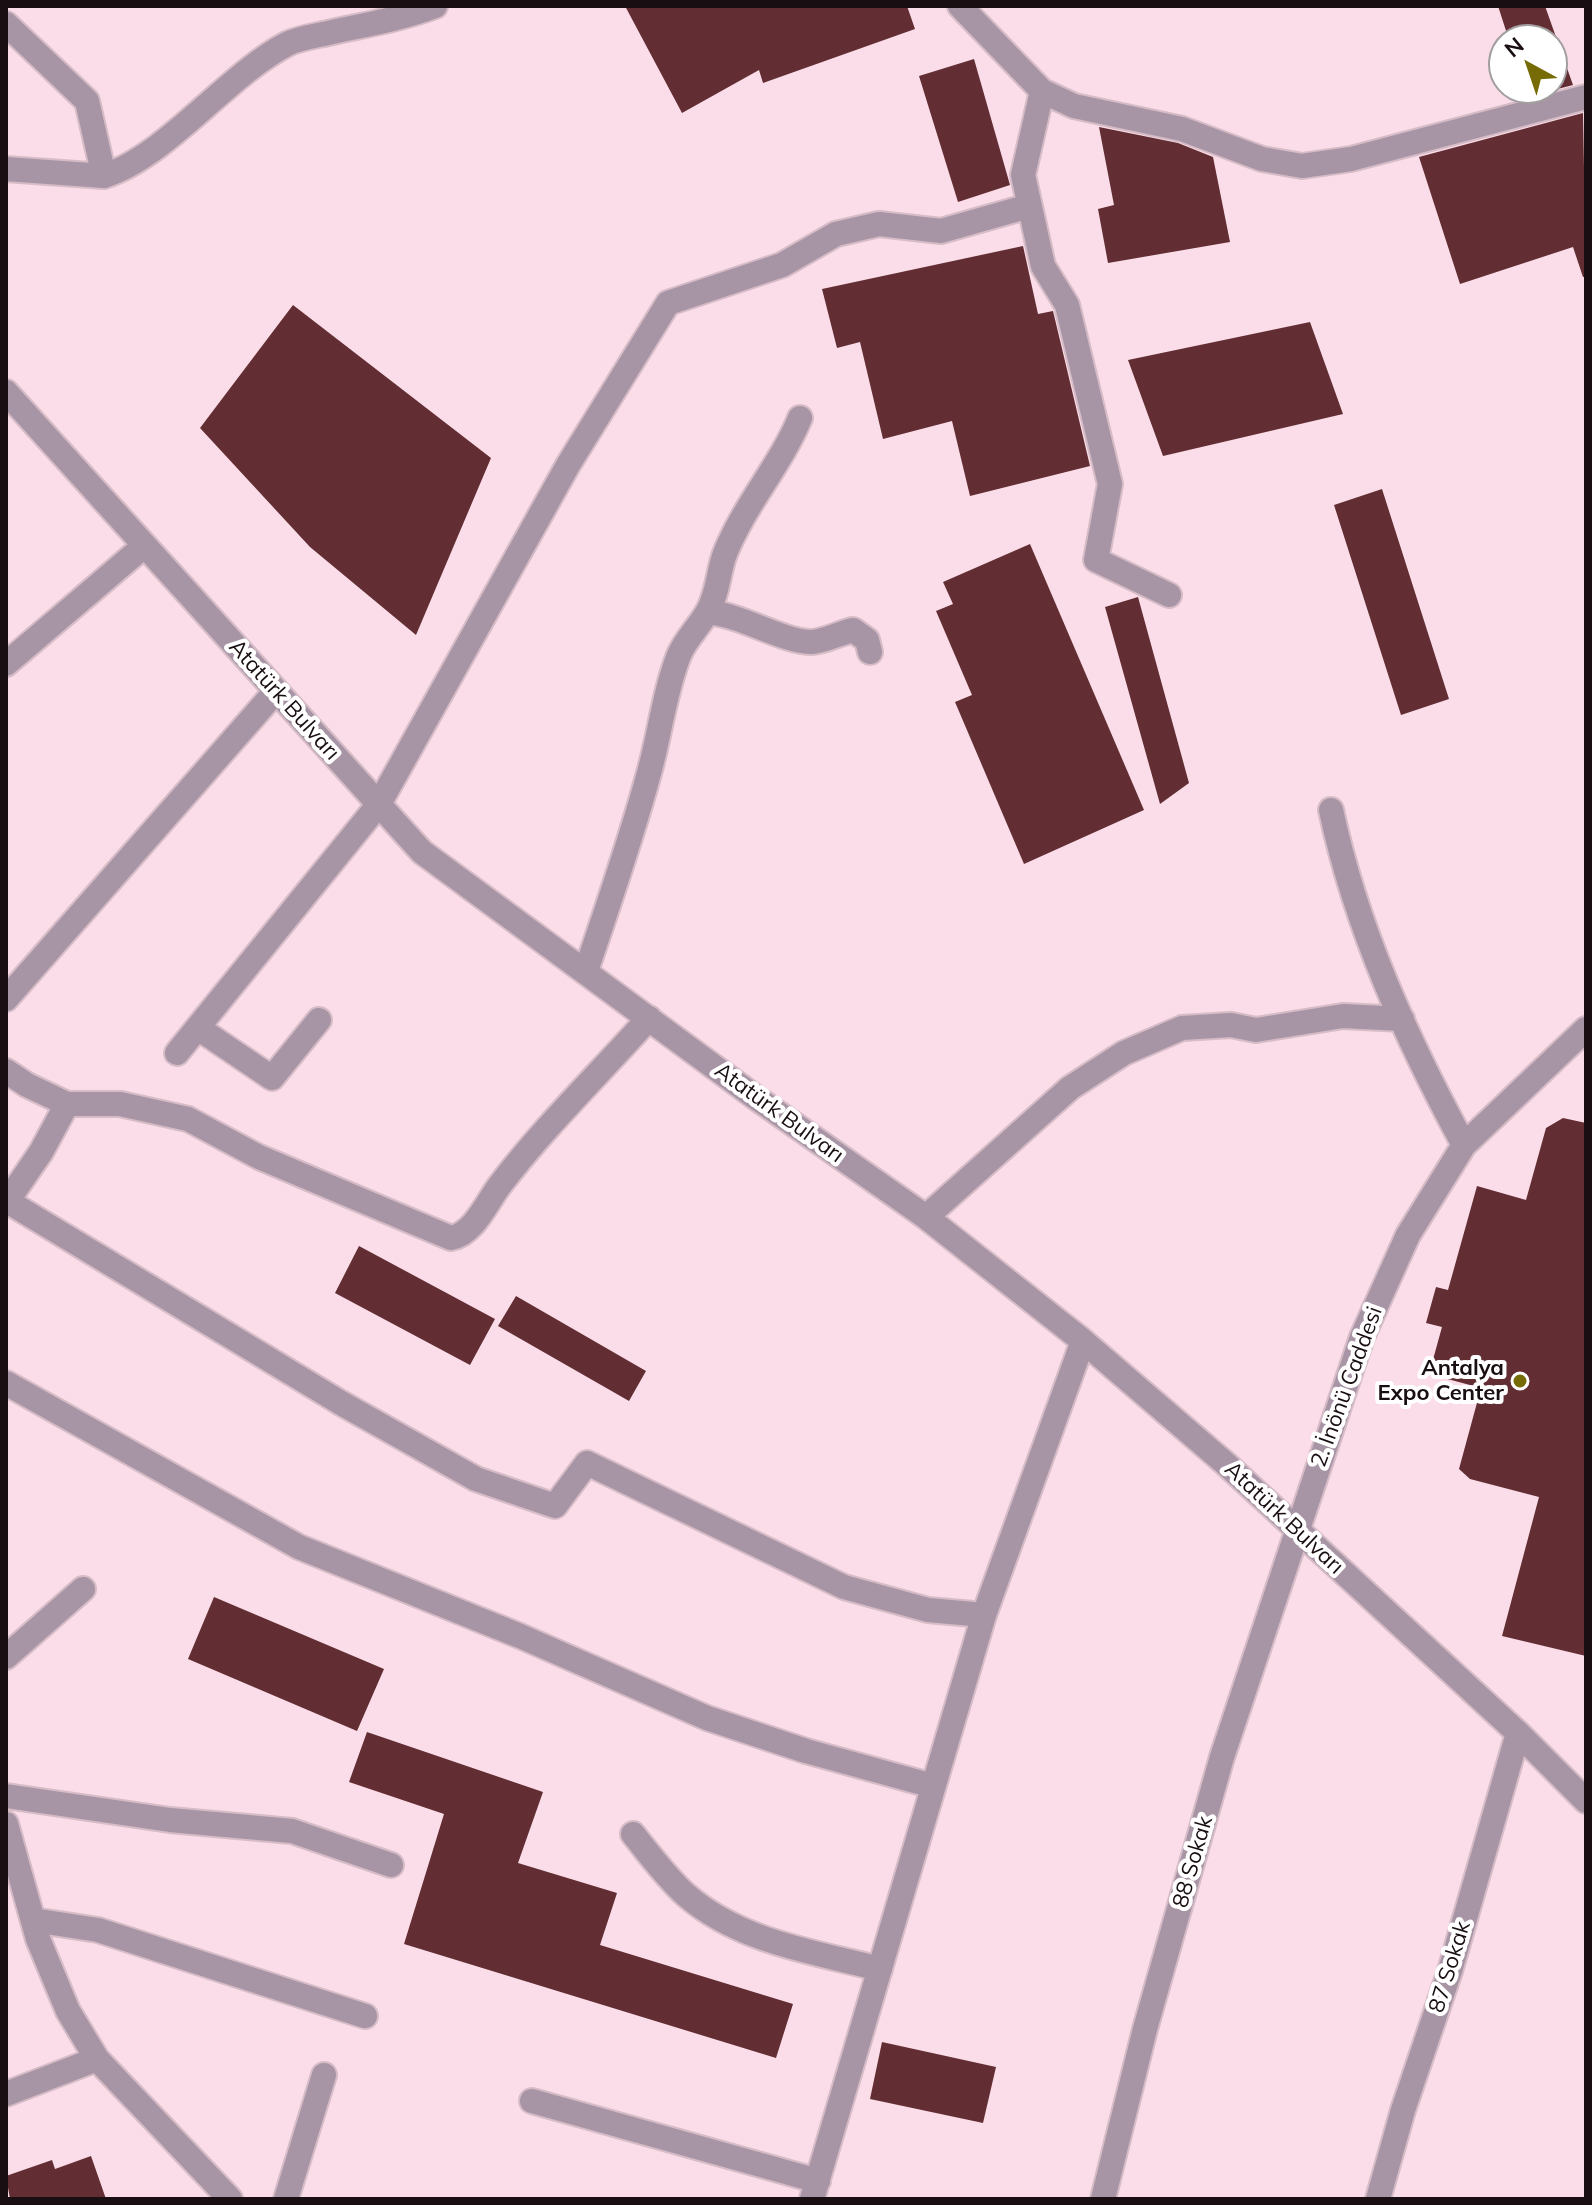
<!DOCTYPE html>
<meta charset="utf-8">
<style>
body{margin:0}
#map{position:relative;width:1592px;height:2205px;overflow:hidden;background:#fadde8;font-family:Mulish,sans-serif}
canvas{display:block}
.frame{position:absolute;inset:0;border:8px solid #190f13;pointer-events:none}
.north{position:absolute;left:1488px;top:24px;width:80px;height:80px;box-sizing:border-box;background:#fff;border:2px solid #a39fa1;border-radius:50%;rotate:320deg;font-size:22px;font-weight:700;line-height:32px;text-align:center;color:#190f13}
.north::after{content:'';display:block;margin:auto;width:28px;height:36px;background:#776b05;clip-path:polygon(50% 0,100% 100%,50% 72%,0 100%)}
</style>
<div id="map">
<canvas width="1592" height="2205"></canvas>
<div class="frame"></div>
<div class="north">N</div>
</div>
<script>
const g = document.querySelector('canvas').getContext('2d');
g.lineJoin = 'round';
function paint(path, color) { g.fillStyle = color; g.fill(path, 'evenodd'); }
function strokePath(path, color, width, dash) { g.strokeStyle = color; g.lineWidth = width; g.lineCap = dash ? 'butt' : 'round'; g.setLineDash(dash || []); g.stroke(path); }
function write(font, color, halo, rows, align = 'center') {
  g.font = font + ' Mulish,sans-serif'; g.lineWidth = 8; g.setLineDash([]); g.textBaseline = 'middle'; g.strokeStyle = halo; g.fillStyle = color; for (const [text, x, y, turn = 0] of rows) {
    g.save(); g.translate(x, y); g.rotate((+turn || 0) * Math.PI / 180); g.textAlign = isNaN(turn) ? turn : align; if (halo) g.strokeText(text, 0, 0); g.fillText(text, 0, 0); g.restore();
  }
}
const building = new Path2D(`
 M625,6H907L915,29L763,83L759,70L682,113Z
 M1498,6H1545L1573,85L1527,97L1525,88H1552V40H1509Z
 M974,59L1010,185L958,202L919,76Z
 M1583,113L1586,277H1583L1573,247L1460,284L1419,157Z
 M1099,127L1178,143L1213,157L1230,242L1108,263L1098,209L1114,205Z
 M1023,246L1038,314L1053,311L1090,466L970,496L952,421L883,439L860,342L837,348L822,289Z
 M293,305L491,458L416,635L310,547L200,428Z
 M1310,322L1343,414L1163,456L1128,360Z
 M1382,489L1449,699L1401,715L1334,505Z
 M1030,544L1144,810L1024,864L955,702L972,695L936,611L953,604L943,582Z
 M1138,597L1189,783L1160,804L1105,607Z
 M1563,1118L1586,1123V1656L1502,1636L1539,1497L1470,1479L1459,1469L1481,1388L1429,1374L1442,1327L1426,1323L1436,1287L1448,1290L1477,1186L1526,1200L1546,1128Z
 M359,1246L495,1319L470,1365L335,1293Z
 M516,1296L646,1371L629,1401L498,1326Z
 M214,1597L384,1669L357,1731L188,1659Z
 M367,1732L543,1792L518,1863L617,1893L600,1945L793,2004L776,2058L404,1944L444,1814L349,1782Z
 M882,2042L996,2067L983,2123L870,2099Z
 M91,2156L106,2199H10L6,2176L52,2160L55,2169Z`);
const minor = new Path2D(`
 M960,6L1042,91L1074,106L1182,129L1262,159L1302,166L1351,159L1586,97
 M6,24L87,101L104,176
 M1042,91L1023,175L1043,266L1067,305L1110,484L1096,560L1169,595
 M6,169L104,176C167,156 226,76 287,44C299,38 315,36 328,33C364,25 401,19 435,6
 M6,392L422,852L755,1097L926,1217L1083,1341L1226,1464L1518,1733L1586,1801
 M708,612C744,616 781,641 811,642C823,642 840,633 853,630L867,640L870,652
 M6,664L144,546
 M1331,810C1356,928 1407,1040 1464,1145
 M586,971C608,905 631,840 649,773C660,734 664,693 679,655C686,638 701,625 709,609C719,590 718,570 726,551C746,503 781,464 800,418
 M6,999L276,691
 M198,1028L272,1078L319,1020
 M177,1053L379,804L568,465L668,303L782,265L836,234L879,224L941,231L1029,206
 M6,1071L27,1085L67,1104L41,1152L6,1203
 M67,1104H120L188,1119L259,1157L451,1238C474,1234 487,1202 500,1185C545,1126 600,1073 649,1018
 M7,1201L341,1403L476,1479L555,1506L587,1463L844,1587L928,1610L984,1615
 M926,1217L1070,1088L1124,1053L1182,1028L1231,1025L1256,1030L1343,1016L1402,1019
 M6,1383L299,1547L520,1636L707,1718L806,1751L933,1786
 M6,1657L83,1589
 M6,1796L170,1820L292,1831L391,1865
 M6,1824L38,1939L68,2011L97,2059L230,2199
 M633,1834C650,1855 666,1877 686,1895C740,1942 814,1952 880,1969
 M33,1920L98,1930L365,2016
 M6,2094L97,2059
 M532,2101L818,2181
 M286,2199L324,2075
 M812,2199L984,1615L1083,1341
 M1103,2199L1145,2029L1222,1757L1362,1337L1408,1235L1464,1145L1586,1029
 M1378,2199L1403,2110L1450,1971L1518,1733`);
const markers = [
 [1520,1381,8,"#776b05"]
];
const streetNames = [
 ["Atatürk Bulvarı",284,700,48],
 ["Atatürk Bulvarı",779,1113,36],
 ["2. İnönü Caddesi",1347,1387,-70],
 ["Atatürk Bulvarı",1284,1518,43],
 ["88 Sokak",1193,1862,-74],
 ["87 Sokak",1450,1967,-73]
];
const poiNames = [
 ["Antalya",1504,1368],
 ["Expo Center",1504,1393]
];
paint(building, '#622e34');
strokePath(minor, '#d6bcc6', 28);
strokePath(minor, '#a794a5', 24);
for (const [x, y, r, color] of markers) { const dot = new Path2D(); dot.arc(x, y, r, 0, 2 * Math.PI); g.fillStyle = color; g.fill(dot); strokePath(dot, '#fff', 3); }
write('22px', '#190f13', '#fff', streetNames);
write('bold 22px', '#190f13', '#fff', poiNames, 'right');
</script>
